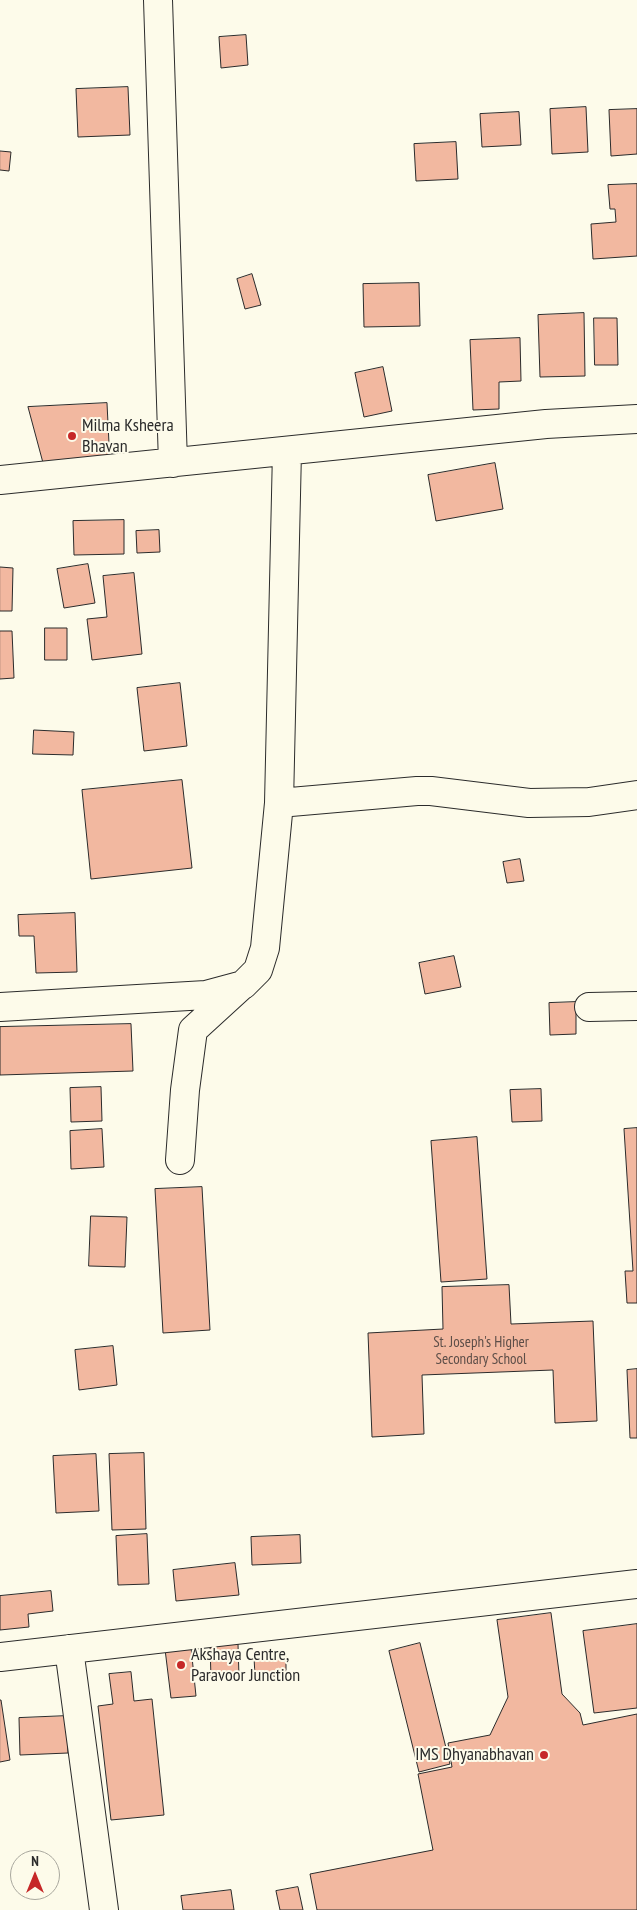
<!DOCTYPE html>
<style>
body{margin:0}
#map{position:relative;width:637px;height:1910px;overflow:hidden;background:#fdfbea;font-family:"PT Sans Narrow",sans-serif}
canvas{display:block}
.north{position:absolute;left:10px;top:1850px;width:50px;height:50px;box-sizing:border-box;background:#fdfbea;border:1px solid #a9a89e;border-radius:50%;rotate:0deg;font-size:14px;font-weight:700;line-height:20px;text-align:center;color:#2b2b2b}
.north::after{content:'';display:block;margin:auto;width:18px;height:22px;background:#c62828;clip-path:polygon(50% 0,100% 100%,50% 72%,0 100%)}
</style>
<div id="map">
<canvas width="637" height="1910"></canvas>
<div class="north">N</div>
</div>
<script>
const g = document.querySelector('canvas').getContext('2d');
g.lineJoin = 'round';
function paint(path, color) { g.fillStyle = color; g.fill(path, 'evenodd'); }
function strokePath(path, color, width, dash) { g.strokeStyle = color; g.lineWidth = width; g.lineCap = dash ? 'butt' : 'round'; g.setLineDash(dash || []); g.stroke(path); }
function write(font, color, halo, rows, align = 'center') {
  g.font = font + ' "PT Sans Narrow",sans-serif'; g.lineWidth = 4; g.setLineDash([]); g.textBaseline = 'middle'; g.strokeStyle = halo; g.fillStyle = color; for (const [text, x, y, turn = 0] of rows) {
    g.save(); g.translate(x, y); g.rotate((+turn || 0) * Math.PI / 180); g.textAlign = isNaN(turn) ? turn : align; if (halo) g.strokeText(text, 0, 0); g.fillText(text, 0, 0); g.restore();
  }
}
const building = new Path2D(`
 M246,35L248,65L221,68L219,37Z
 M128,87L130,135L78,137L76,89Z
 M586,107L588,152L552,154L550,109Z
 M637,109V154L611,156L609,110Z
 M519,112L521,145L482,147L480,114Z
 M456,142L458,179L416,181L414,144Z
 M0,151L11,152L9,171L0,170Z
 M637,184V256L593,259L591,224L616,222L615,209H610L608,185Z
 M252,274L261,305L245,309L237,279Z
 M419,283L420,326L364,327L363,284Z
 M584,313L585,376L540,377L538,315Z
 M594,318H617L618,365H595Z
 M520,338L521,381L499,382V409L473,410L470,340Z
 M383,367L392,411L364,417L355,373Z
 M107,403L110,464L46,474L28,407Z
 M495,463L503,509L436,521L428,475Z
 M124,520V554L74,555L73,521Z
 M159,530L160,552L137,553L136,531Z
 M88,564L95,603L64,608L57,569Z
 M0,567L13,568L12,611H0Z
 M134,573L142,654L92,660L87,619L107,617L103,576Z
 M45,628H67V660H45Z
 M0,631H12L14,678L0,679Z
 M180,683L187,746L144,751L137,688Z
 M34,730L74,732L73,755L33,754Z
 M182,780L192,868L91,879L82,790Z
 M520,859L524,881L507,883L503,862Z
 M75,913L77,972L36,973L34,936H19L18,915Z
 M454,956L461,987L425,994L419,963Z
 M576,1002V1034L550,1035L549,1003Z
 M131,1024L133,1071L0,1075V1027Z
 M101,1087L102,1121L71,1122L70,1088Z
 M541,1089L542,1121L512,1122L510,1090Z
 M637,1128V1303H627L625,1271H633L624,1129Z
 M102,1129L104,1167L71,1169L70,1131Z
 M477,1137L487,1279L441,1282L431,1141Z
 M202,1187L210,1330L163,1333L155,1189Z
 M91,1216L127,1217L125,1267L89,1266Z
 M509,1285L511,1324L593,1321L597,1421L555,1423L553,1370L422,1375L424,1434L372,1437L368,1333L443,1329L442,1287Z
 M113,1346L117,1385L79,1390L75,1350Z
 M637,1369V1438H630L627,1370Z
 M144,1453L146,1529L112,1530L109,1454Z
 M96,1454L99,1511L56,1513L53,1456Z
 M147,1534L149,1584L118,1585L116,1536Z
 M300,1535L301,1563L252,1565L251,1537Z
 M235,1563L239,1595L176,1601L173,1570Z
 M51,1591L53,1611L28,1614L29,1627L0,1630V1596Z
 M551,1613L562,1694L580,1713L583,1725L637,1714V1910H317L310,1874L433,1850L418,1774L452,1767L448,1743L490,1735L508,1697L497,1620Z
 M637,1624V1708L594,1713L583,1631Z
 M420,1643L450,1764L419,1772L389,1651Z
 M238,1644L239,1677L211,1678L210,1645Z
 M191,1647L196,1696L171,1698L165,1649Z
 M286,1656V1676H255L254,1657Z
 M131,1672L134,1701L152,1699L164,1815L111,1820L98,1706L113,1704L109,1674Z
 M0,1700H1L10,1760L0,1762Z
 M67,1716L68,1753L20,1755L19,1718Z
 M298,1887L303,1910H280L276,1891Z
 M231,1890L234,1910H183L181,1896Z`);
const minor = new Path2D(`
 M158,0L173,463
 M0,480L546,424L637,419
 M279,803L417,791H431L529,803L589,802L637,795
 M0,1007L206,995L243,985L258,970L265,948L279,803L287,451
 M589,1007L637,1006
 M180,1160L185,1090L193,1030L240,987
 M69,1649L104,1910
 M0,1657L637,1584`);
const markers = [
 [72,436,5,"#c62828"],
 [181,1665,5,"#c62828"],
 [544,1755,5,"#c62828"]
];
const numberNames = [
 ["St. Joseph's Higher",481,1343],
 ["Secondary School",481,1360]
];
const poiNames = [
 ["Milma Ksheera",82,426],
 ["Bhavan",82,447],
 ["Akshaya Centre,",191,1655],
 ["Paravoor Junction",191,1676],
 ["IMS Dhyanabhavan",534,1755,"right"]
];
paint(building, '#f2b8a0');
strokePath(building, '#2b2b2b', 1);
strokePath(minor, '#2b2b2b', 30);
strokePath(minor, '#fdfbea', 28);
for (const [x, y, r, color] of markers) { const dot = new Path2D(); dot.arc(x, y, r, 0, 2 * Math.PI); g.fillStyle = color; g.fill(dot); strokePath(dot, '#fdfbea', 2); }
write('15px', '#5d4e48', null, numberNames);
write('18px', '#2b2b2b', '#fdfbea', poiNames, 'left');
</script>
